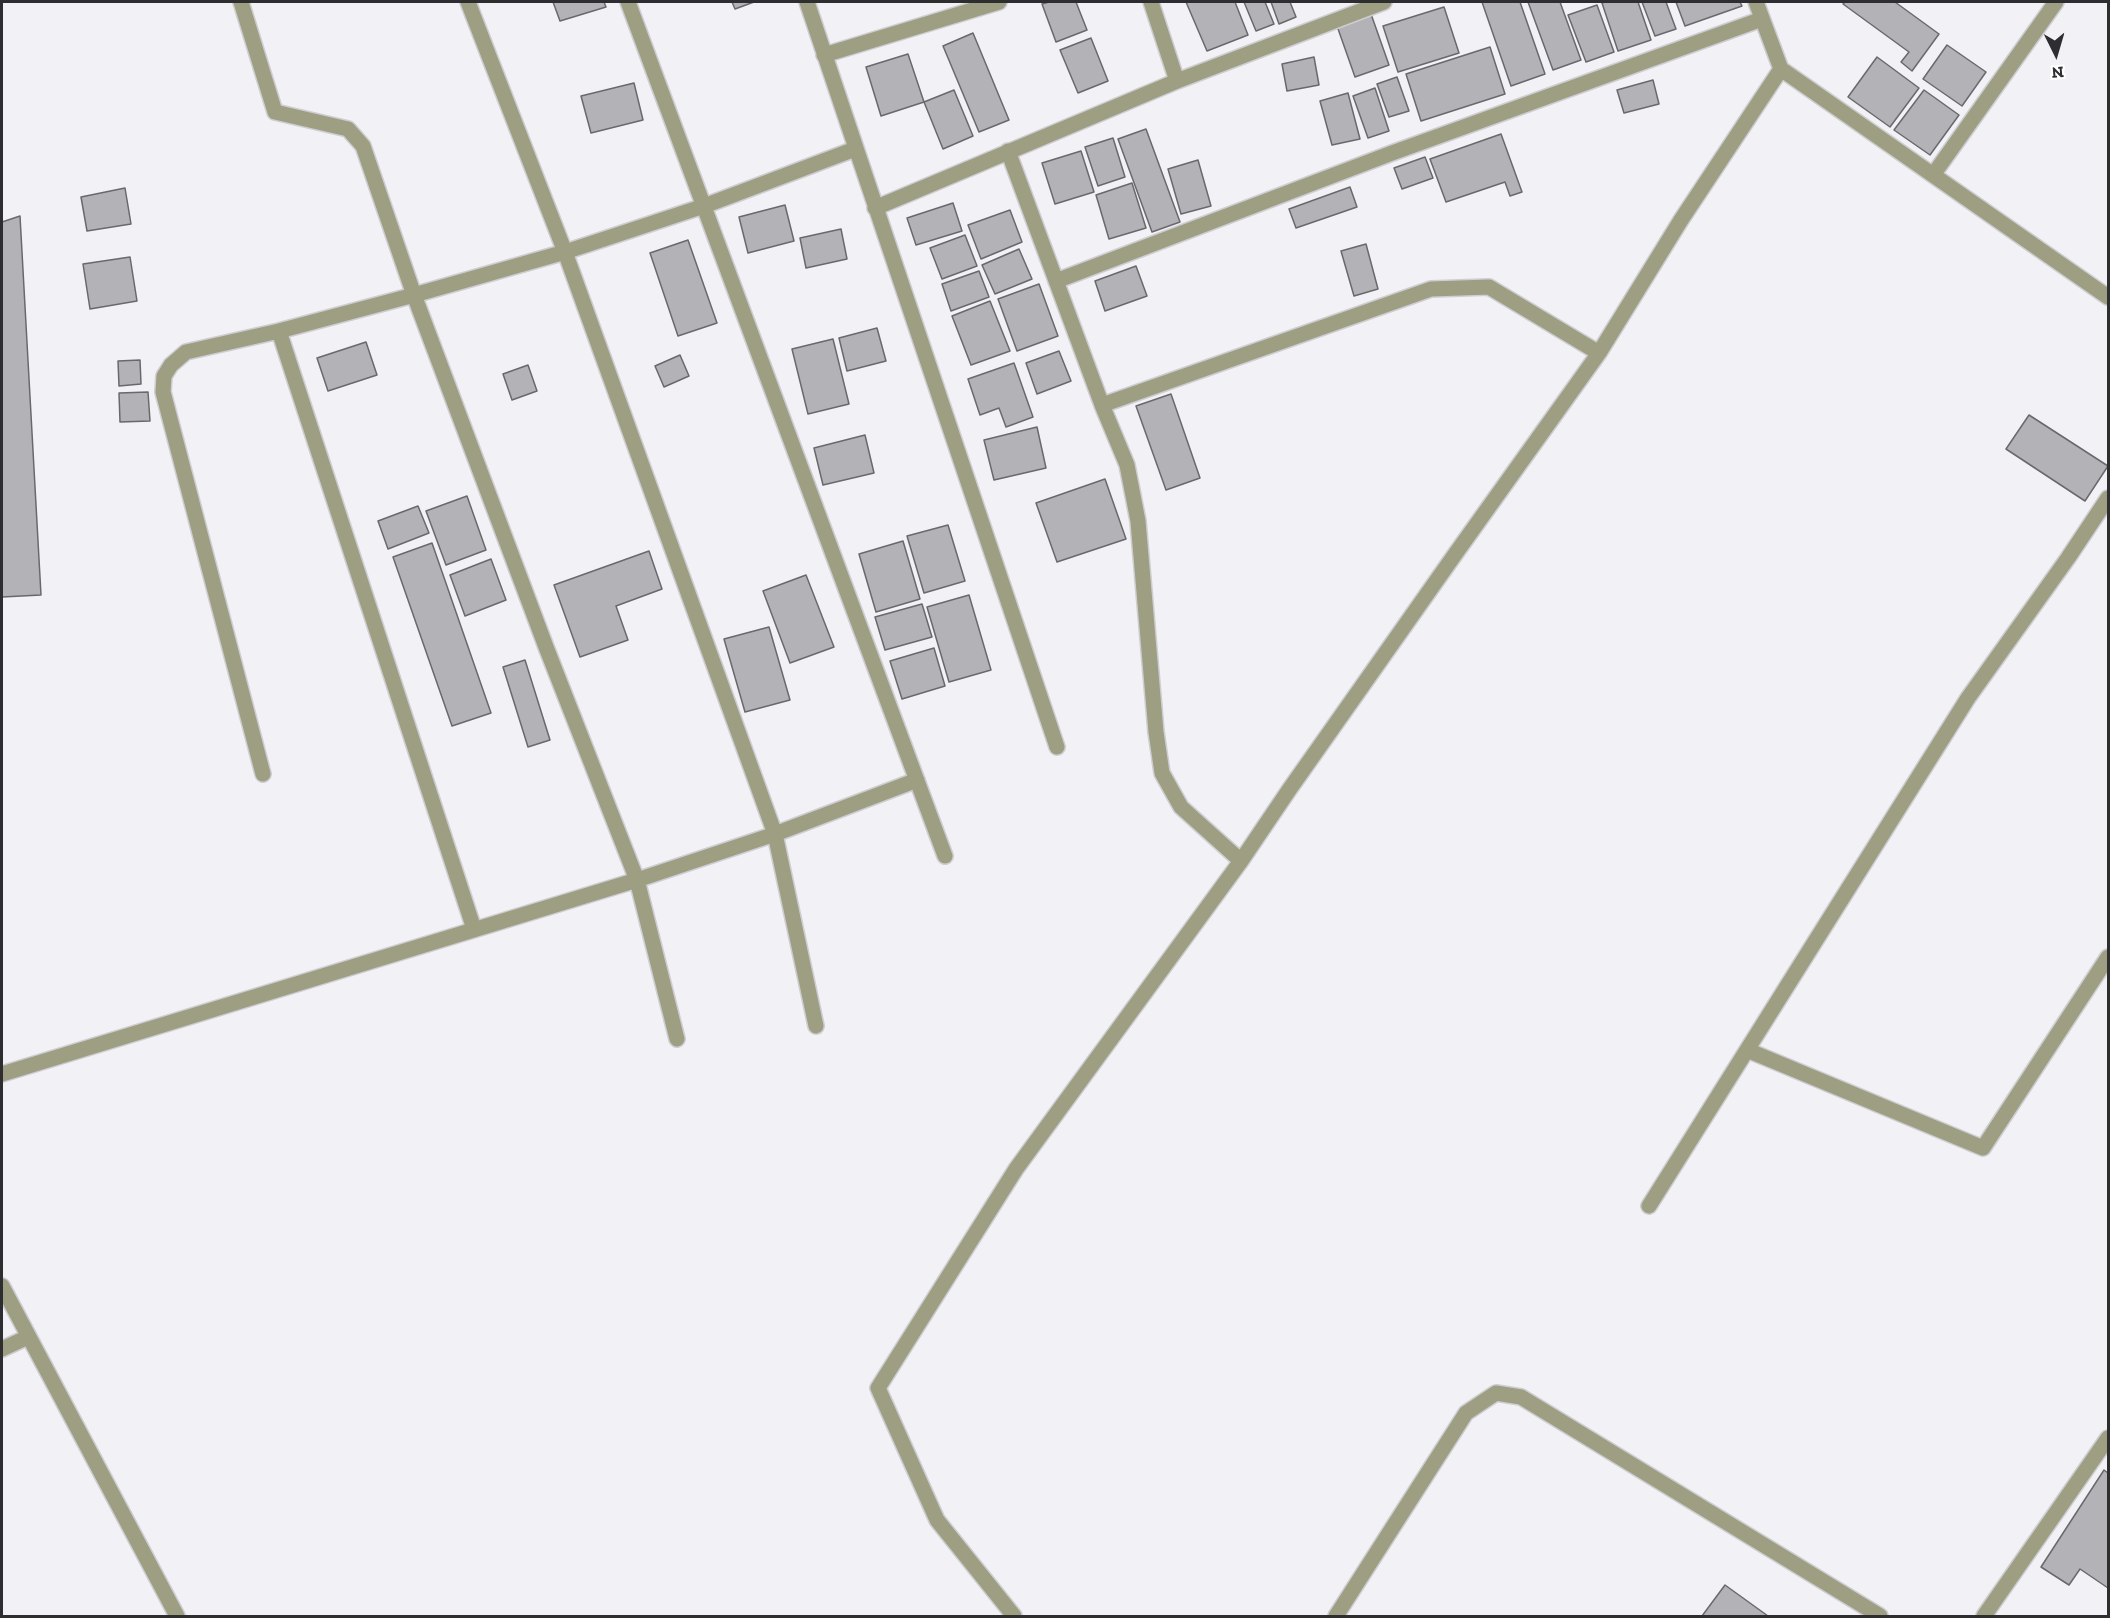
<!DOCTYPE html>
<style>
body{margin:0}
#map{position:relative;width:2110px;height:1618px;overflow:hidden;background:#f1f1f6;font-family:"Zilla Slab",serif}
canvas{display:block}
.frame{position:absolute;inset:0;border:3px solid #2e2e30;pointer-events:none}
.north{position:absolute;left:2026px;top:24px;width:60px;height:60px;-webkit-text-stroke:4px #fff;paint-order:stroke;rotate:175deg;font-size:16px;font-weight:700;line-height:24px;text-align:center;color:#2e2e30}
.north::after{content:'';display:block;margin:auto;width:21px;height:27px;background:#2e2e30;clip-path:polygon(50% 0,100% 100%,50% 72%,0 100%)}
</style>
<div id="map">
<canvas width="2110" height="1618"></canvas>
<div class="frame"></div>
<div class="north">N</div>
</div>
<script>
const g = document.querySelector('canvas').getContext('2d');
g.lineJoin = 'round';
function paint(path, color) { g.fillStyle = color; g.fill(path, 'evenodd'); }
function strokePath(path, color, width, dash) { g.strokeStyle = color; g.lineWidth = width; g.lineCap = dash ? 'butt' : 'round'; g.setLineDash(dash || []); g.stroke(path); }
const building = new Path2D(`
 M553,2H604L606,7L560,21Z
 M732,2H754L735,9Z
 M1049,2H1076L1087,30L1056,42L1042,4Z
 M1186,2H1235L1248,35L1207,51Z
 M1244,2H1265L1274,24L1256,31Z
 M1271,2H1290L1296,17L1279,24Z
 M1482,2H1520L1545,74L1511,86Z
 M1528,2H1560L1581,60L1553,70Z
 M1605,2H1638L1651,40L1618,51L1602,3Z
 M1642,2H1666L1676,29L1655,36Z
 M1676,2H1740L1742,6L1685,26Z
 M1845,2H1895L1939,34L1912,71L1901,62L1909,52L1843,4Z
 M1597,5L1614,52L1586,62L1568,15Z
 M1444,7L1459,53L1398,72L1383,26Z
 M1371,14L1389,65L1355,77L1337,26Z
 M973,33L1009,120L979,132L943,46Z
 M1091,38L1108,81L1078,93L1060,50Z
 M1947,45L1986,72L1962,106L1923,79Z
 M1490,47L1505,94L1421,121L1406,74Z
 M908,54L924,102L881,116L866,67Z
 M1314,57L1319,85L1287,91L1282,64Z
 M1877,57L1919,88L1890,127L1848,97Z
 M1397,77L1409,111L1389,117L1377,84Z
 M1653,80L1659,104L1624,113L1617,90Z
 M634,83L643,120L591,133L581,96Z
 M1375,88L1389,131L1368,138L1353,96Z
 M954,90L973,136L943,149L924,102Z
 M1924,90L1959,115L1930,155L1894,130Z
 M1348,93L1360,139L1332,145L1320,101Z
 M1146,129L1180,222L1152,232L1118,139Z
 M1501,134L1522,192L1510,196L1505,182L1446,202L1430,159Z
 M1113,138L1125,177L1098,186L1085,147Z
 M1081,151L1094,192L1055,204L1042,163Z
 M1425,157L1433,178L1402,189L1394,168Z
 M1198,160L1211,206L1181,214L1168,169Z
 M1132,183L1146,228L1109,239L1096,195Z
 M1350,187L1357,207L1296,228L1289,209Z
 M125,188L131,224L87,231L81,197Z
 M953,203L962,231L916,245L907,218Z
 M785,205L794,241L748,253L739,217Z
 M1010,210L1022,242L981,259L968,225Z
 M20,216L41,595L2,597V222Z
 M841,229L847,259L806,268L800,238Z
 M965,235L977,266L942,279L930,248Z
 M688,240L717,323L678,336L650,253Z
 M1366,244L1378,289L1354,296L1341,251Z
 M1019,249L1032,279L995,294L982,265Z
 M130,257L137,301L90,309L83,264Z
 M1136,266L1147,296L1105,311L1095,281Z
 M979,271L989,297L951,311L942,284Z
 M1039,284L1058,336L1017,351L998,299Z
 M990,301L1010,351L971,365L952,316Z
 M877,328L886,361L847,371L839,338Z
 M833,339L849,404L808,414L792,349Z
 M366,342L377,375L328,391L317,358Z
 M1059,351L1071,381L1037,394L1026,363Z
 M680,355L689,376L664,387L655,366Z
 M140,360L141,384L119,386L118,361Z
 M1014,363L1033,417L1006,427L999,408L980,415L968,379Z
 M528,365L537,391L512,400L503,374Z
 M148,392L150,421L120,422L119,393Z
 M1171,394L1200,478L1166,490L1136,406Z
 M2029,415L2108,466L2085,501L2006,449Z
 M1037,427L1046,468L994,480L984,440Z
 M865,435L874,473L823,485L814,448Z
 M1105,479L1126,539L1057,562L1036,503Z
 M467,496L486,550L446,565L426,511Z
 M418,506L429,533L388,549L378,521Z
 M948,525L965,581L924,593L907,536Z
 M903,541L920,599L876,612L859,554Z
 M432,543L491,713L452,726L393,557Z
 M649,551L662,589L616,606L628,640L580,657L554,585Z
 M491,559L506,600L465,616L450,575Z
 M806,575L834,647L790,663L763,591Z
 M969,595L991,670L949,682L927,607Z
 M922,604L932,637L885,650L875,617Z
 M769,627L790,700L745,712L724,639Z
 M934,648L945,686L902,699L890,661Z
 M525,660L550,740L528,747L503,667Z
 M2104,1470L2108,1473V1588L2080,1569L2069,1585L2041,1567Z
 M1725,1585L1768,1616H1702Z`);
const minor = new Path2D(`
 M241,2L275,112L348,129L363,146L414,295L546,647L637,880L677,1039
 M468,2L565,252L775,834L816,1026
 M628,2L945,856
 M807,2L1057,747
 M1151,2L1177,81
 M1756,2L1781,69L2108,297
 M824,55L999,2
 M1008,151L1102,405L1127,465L1138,521L1156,732L1162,773L1181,807L1241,861
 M1933,175L2056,2
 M875,208L1177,81L1384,2
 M1056,281L1392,153L1762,19
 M279,331L474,929
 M1102,405L1431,289L1489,287L1599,353
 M263,774L163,392L164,376L171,365L186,352L279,331L414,295L565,252L704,206L855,149
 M1747,1050L1983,1148L2108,957
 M2,1074L637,880L775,834L917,780
 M1649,1206L1968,698L2068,558L2108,498
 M2,1286L177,1616
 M2,1349L28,1337
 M1014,1616L937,1520L878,1388L1016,1169L1241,861L1289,790L1456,553L1599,353L1681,220L1781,69
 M1336,1616L1466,1413L1496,1393L1521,1397L1880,1616
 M1984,1616L2108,1438`);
paint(building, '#b3b3b7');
strokePath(building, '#69696d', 1.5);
strokePath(minor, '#ceced2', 18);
strokePath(minor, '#9e9e83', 15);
</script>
